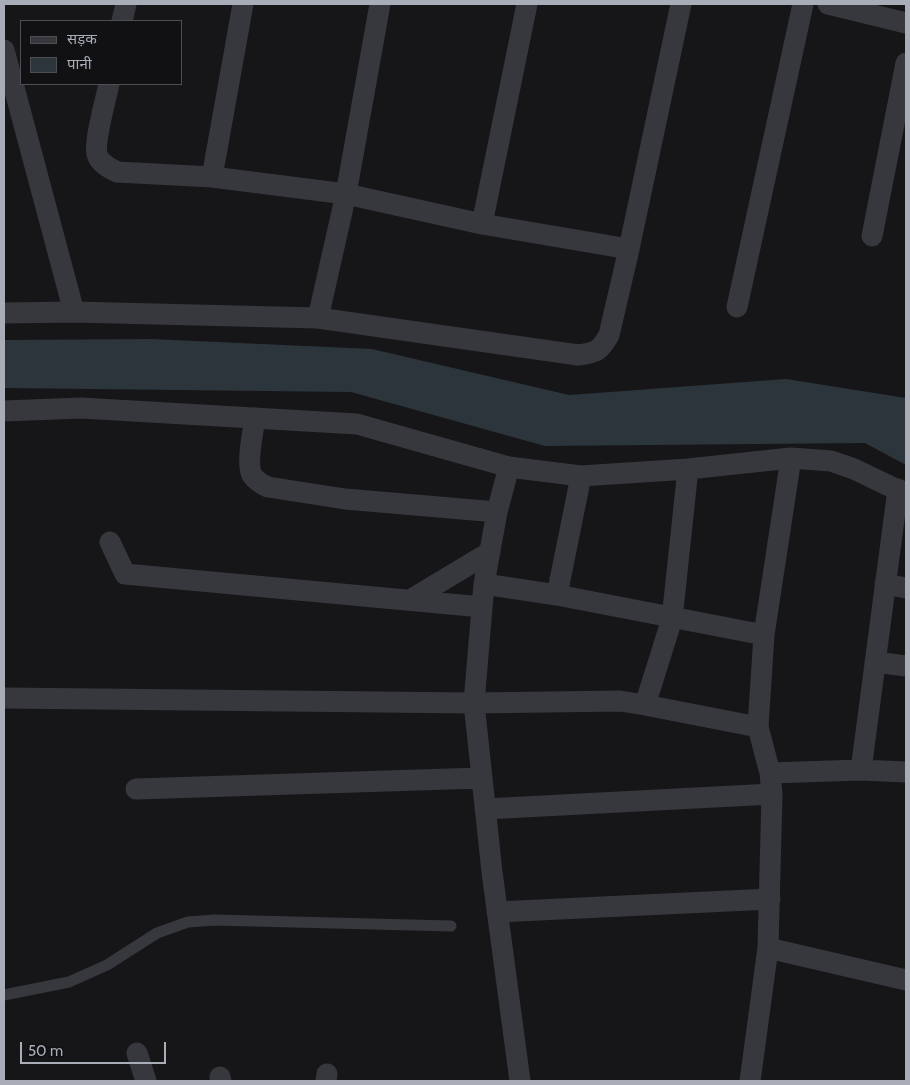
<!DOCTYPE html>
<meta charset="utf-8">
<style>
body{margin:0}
#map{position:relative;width:910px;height:1085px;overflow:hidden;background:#161618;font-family:Cabin,"Noto Sans Devanagari",sans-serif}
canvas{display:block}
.frame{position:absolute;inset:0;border:5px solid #a8adb8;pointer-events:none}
.legend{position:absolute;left:20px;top:20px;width:162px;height:65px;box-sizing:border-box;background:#111113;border:1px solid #4d4f55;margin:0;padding:6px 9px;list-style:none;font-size:15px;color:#a8adb8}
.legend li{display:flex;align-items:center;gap:10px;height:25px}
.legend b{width:25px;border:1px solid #4d4f55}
.scale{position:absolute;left:20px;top:1042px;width:146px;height:22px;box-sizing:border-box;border:2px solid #a8adb8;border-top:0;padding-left:6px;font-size:15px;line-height:18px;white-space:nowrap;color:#a8adb8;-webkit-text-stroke:4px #111113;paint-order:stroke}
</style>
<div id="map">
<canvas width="910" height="1085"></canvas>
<div class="frame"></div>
<ul class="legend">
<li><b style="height:6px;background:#37383d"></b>सड़क</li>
<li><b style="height:14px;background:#2c353c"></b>पानी</li>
</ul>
<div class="scale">50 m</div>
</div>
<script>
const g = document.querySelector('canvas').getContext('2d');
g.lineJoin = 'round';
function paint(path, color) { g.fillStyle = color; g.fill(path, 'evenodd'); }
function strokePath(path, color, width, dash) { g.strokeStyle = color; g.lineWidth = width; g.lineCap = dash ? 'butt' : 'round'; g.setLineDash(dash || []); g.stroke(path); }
const water = new Path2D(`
 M151,339L372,349L569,395L786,379L906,398V465L865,443L545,446L351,392L4,388V340Z`);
const lane = new Path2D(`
 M4,995L69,982L107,965L157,933L188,922L215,920L451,926`);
const street = new Path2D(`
 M828,4L906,23
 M122,21L126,4
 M4,50L74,312
 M109,84C106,99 94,140 97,154C99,163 109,168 117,172L212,177L346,194L482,224L629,249
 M212,177L243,4
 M482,224L527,4
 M872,236L906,63
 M737,307L803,4
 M4,313L74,312L318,318L578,355C596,353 600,351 609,335L629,249L681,4
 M318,318L346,194L380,4
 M4,411L81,408L357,424L509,467L581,476L688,469L791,458L831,461L854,469L906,494
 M255,418C253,432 246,464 252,475C256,481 261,484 268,487L345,499L497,512
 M509,467L497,512L484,584L474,703L492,872L520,1081
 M110,542L125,574L482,607
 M484,584L557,595L764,635
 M885,584L906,588
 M557,595L581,476
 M410,600L490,552
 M875,662L906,666
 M4,698L474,703L620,701L645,705L672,619L688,469
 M645,705L758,727
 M861,770L898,489
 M906,772L861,770L770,773L772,794L768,948L906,980
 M770,773L758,727L764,635L791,458
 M136,789L481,778
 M485,809L772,794
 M497,912L770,899
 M137,1053L146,1081
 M220,1077L221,1081
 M326,1081L327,1074
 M750,1081L768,948`);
paint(water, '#2c353c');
strokePath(lane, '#37383d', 11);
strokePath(street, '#37383d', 21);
</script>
